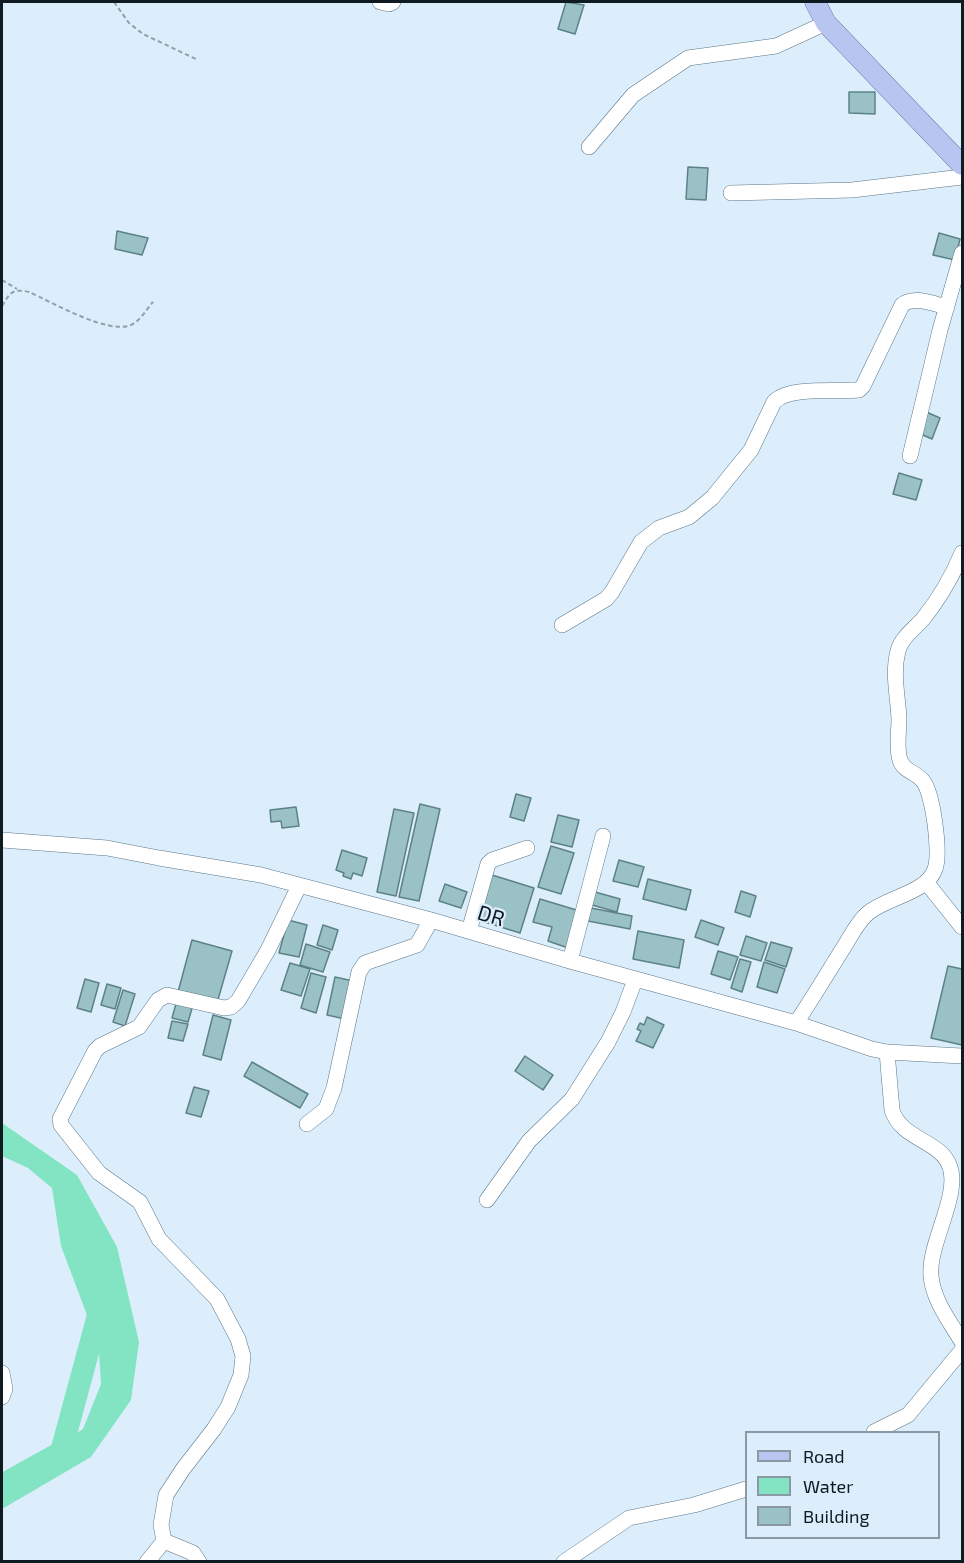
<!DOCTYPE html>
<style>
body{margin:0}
#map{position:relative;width:964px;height:1563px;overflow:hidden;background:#dceefb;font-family:"Exo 2",sans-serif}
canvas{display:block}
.frame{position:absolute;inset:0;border:3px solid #0f1a21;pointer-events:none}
.legend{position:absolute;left:745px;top:1431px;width:195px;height:108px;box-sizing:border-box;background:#dceefb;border:2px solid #8a99a4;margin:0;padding:8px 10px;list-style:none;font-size:18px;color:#0f1a21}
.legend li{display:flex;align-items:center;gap:12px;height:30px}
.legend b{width:30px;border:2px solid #8a99a4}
</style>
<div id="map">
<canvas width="964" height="1563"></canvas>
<div class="frame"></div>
<ul class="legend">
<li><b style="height:8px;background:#b9c5f1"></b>Road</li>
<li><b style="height:16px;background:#83e4c3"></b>Water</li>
<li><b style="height:16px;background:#9ac2c6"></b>Building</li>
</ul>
</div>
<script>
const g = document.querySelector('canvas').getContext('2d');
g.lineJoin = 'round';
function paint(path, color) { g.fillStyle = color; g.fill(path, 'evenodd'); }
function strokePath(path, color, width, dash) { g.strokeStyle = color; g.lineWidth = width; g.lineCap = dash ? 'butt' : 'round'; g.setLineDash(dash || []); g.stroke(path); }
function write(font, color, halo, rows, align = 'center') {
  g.font = font + ' "Exo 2",sans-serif'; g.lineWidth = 4.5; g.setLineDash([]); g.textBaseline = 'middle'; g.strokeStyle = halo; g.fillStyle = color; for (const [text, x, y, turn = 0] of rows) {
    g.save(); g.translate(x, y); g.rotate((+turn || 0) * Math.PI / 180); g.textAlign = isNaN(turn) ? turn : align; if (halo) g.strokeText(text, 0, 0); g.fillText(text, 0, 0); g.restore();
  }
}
const water = new Path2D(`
 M2,1123L77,1175L117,1247L139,1342L131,1400L91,1457L2,1509V1480L83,1429L101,1384L98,1337L87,1315L61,1246L52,1188L28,1168L2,1156Z`);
const river = new Path2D(`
 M2,1485L61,1452L100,1308L98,1302`);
const building = new Path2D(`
 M566,2L584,5L575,34L558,29Z
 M849,92H875V114L849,113Z
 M688,167L708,168L706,200L686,199Z
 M117,231L148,238L142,255L115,249Z
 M939,233L960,239L955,260L933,255Z
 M924,411L940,418L932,439L916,432Z
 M899,473L922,480L916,500L893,494Z
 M516,794L531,798L524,821L510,817Z
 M420,804L440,809L419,901L399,897Z
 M296,807L299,826L282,828L281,821L271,822L270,810Z
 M394,809L414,813L396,896L377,892Z
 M558,815L579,820L572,847L551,842Z
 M551,846L574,853L561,894L538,887Z
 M342,850L367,858L362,876L353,873L351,879L343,876L344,873L336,870Z
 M619,860L644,867L638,887L613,881Z
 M492,875L534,888L520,933L478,920Z
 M648,879L691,890L686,910L643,899Z
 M445,884L467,892L461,908L439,901Z
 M741,891L756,896L750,917L735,912Z
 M595,892L620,899L617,912L592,905Z
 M540,899L583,912L571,949L548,941L552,927L533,922Z
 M591,908L632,916L630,929L588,921Z
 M288,920L307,925L299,957L279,953Z
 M701,920L724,928L718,945L695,937Z
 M323,925L338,930L332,950L317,945Z
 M638,931L684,940L679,968L633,959Z
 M746,936L767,943L761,961L740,955Z
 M192,940L232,951L217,1003L178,992Z
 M771,942L792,948L786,967L765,960Z
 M306,944L330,952L323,972L300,965Z
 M718,951L738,957L730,980L711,974Z
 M740,959L751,962L742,992L731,988Z
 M764,962L785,969L777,993L757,987Z
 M290,963L310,969L301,996L281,990Z
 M948,966L962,969V1045L931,1038Z
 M311,973L326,977L316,1013L301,1008Z
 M335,977L353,981L345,1019L327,1015Z
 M85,979L99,983L91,1012L77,1008Z
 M107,984L121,988L115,1009L101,1005Z
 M123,990L135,994L125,1026L113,1022Z
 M177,1000L193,1005L188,1022L172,1018Z
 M213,1015L231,1020L221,1060L203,1055Z
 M647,1017L664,1025L653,1048L636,1041L641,1031L637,1029L640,1023L644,1025Z
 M172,1021L188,1024L183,1041L168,1038Z
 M525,1056L553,1075L543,1090L515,1071Z
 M252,1062L308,1094L300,1108L244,1076Z
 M194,1087L209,1091L201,1117L186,1113Z`);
const path = new Path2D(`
 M114,2L129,23L143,34L198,60
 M2,280L17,289
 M2,306C10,293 12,288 29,292C52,302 108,335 131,325C141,320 146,310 153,302`);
const minor = new Path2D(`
 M380,2L389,4L393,2
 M589,147L633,95L688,58L776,46L826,23
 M731,193L852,190L962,177
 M910,456L940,330L962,253
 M562,625L606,599L612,592L641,542L659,528L689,517L712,498L751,450L774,402C789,386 837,392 859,390L863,386L902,305C913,295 934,304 947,307
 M2,840L107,848L159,858L261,875L431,920L570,961L796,1023L872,1049L887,1052L962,1056
 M926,882L962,927
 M469,931L488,864L492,860L527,848
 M570,961L603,836
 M796,1023C812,999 827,974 842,950C850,938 857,922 868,913C887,897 927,893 935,869C941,854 933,793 923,781C916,772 903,771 900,760C896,748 899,732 899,719C898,696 892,674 898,651C901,638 914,629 923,619C939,599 952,577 962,553
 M887,1052L892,1110C901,1140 941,1140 950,1167C960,1196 928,1244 931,1276C933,1300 950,1322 962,1342
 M307,1124L326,1109L334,1088L359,972L365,963L417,945L431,920
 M487,1200L529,1141L572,1099L608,1042L623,1012L635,980
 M2,1373L5,1389L2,1397
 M874,1432L908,1415L962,1350
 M147,1562L164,1541
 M199,1562L193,1553L164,1541L161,1525L166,1495L183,1469L214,1429L228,1407L241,1375L243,1356L238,1339L217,1299L159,1239L140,1202L99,1173L61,1125L60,1119L95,1051L100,1046L139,1027L158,1000L167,995L224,1008L231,1007L238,1001L268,950L299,886
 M564,1562L629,1518L694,1505L746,1489`);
const major = new Path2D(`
 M815,2L826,23L962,165`);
const streetNames = [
 ["DR",491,916,17]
];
paint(water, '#83e4c3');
strokePath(river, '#83e4c3', 22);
paint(building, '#9ac2c6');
strokePath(building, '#5c8286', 1.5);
strokePath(minor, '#5b7689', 16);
strokePath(major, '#6070a2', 21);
strokePath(path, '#91a0ab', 2, [4.5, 3]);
strokePath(minor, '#fff', 15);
strokePath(major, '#b9c5f1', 20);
write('21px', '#0f1a21', '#dceefb', streetNames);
</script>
